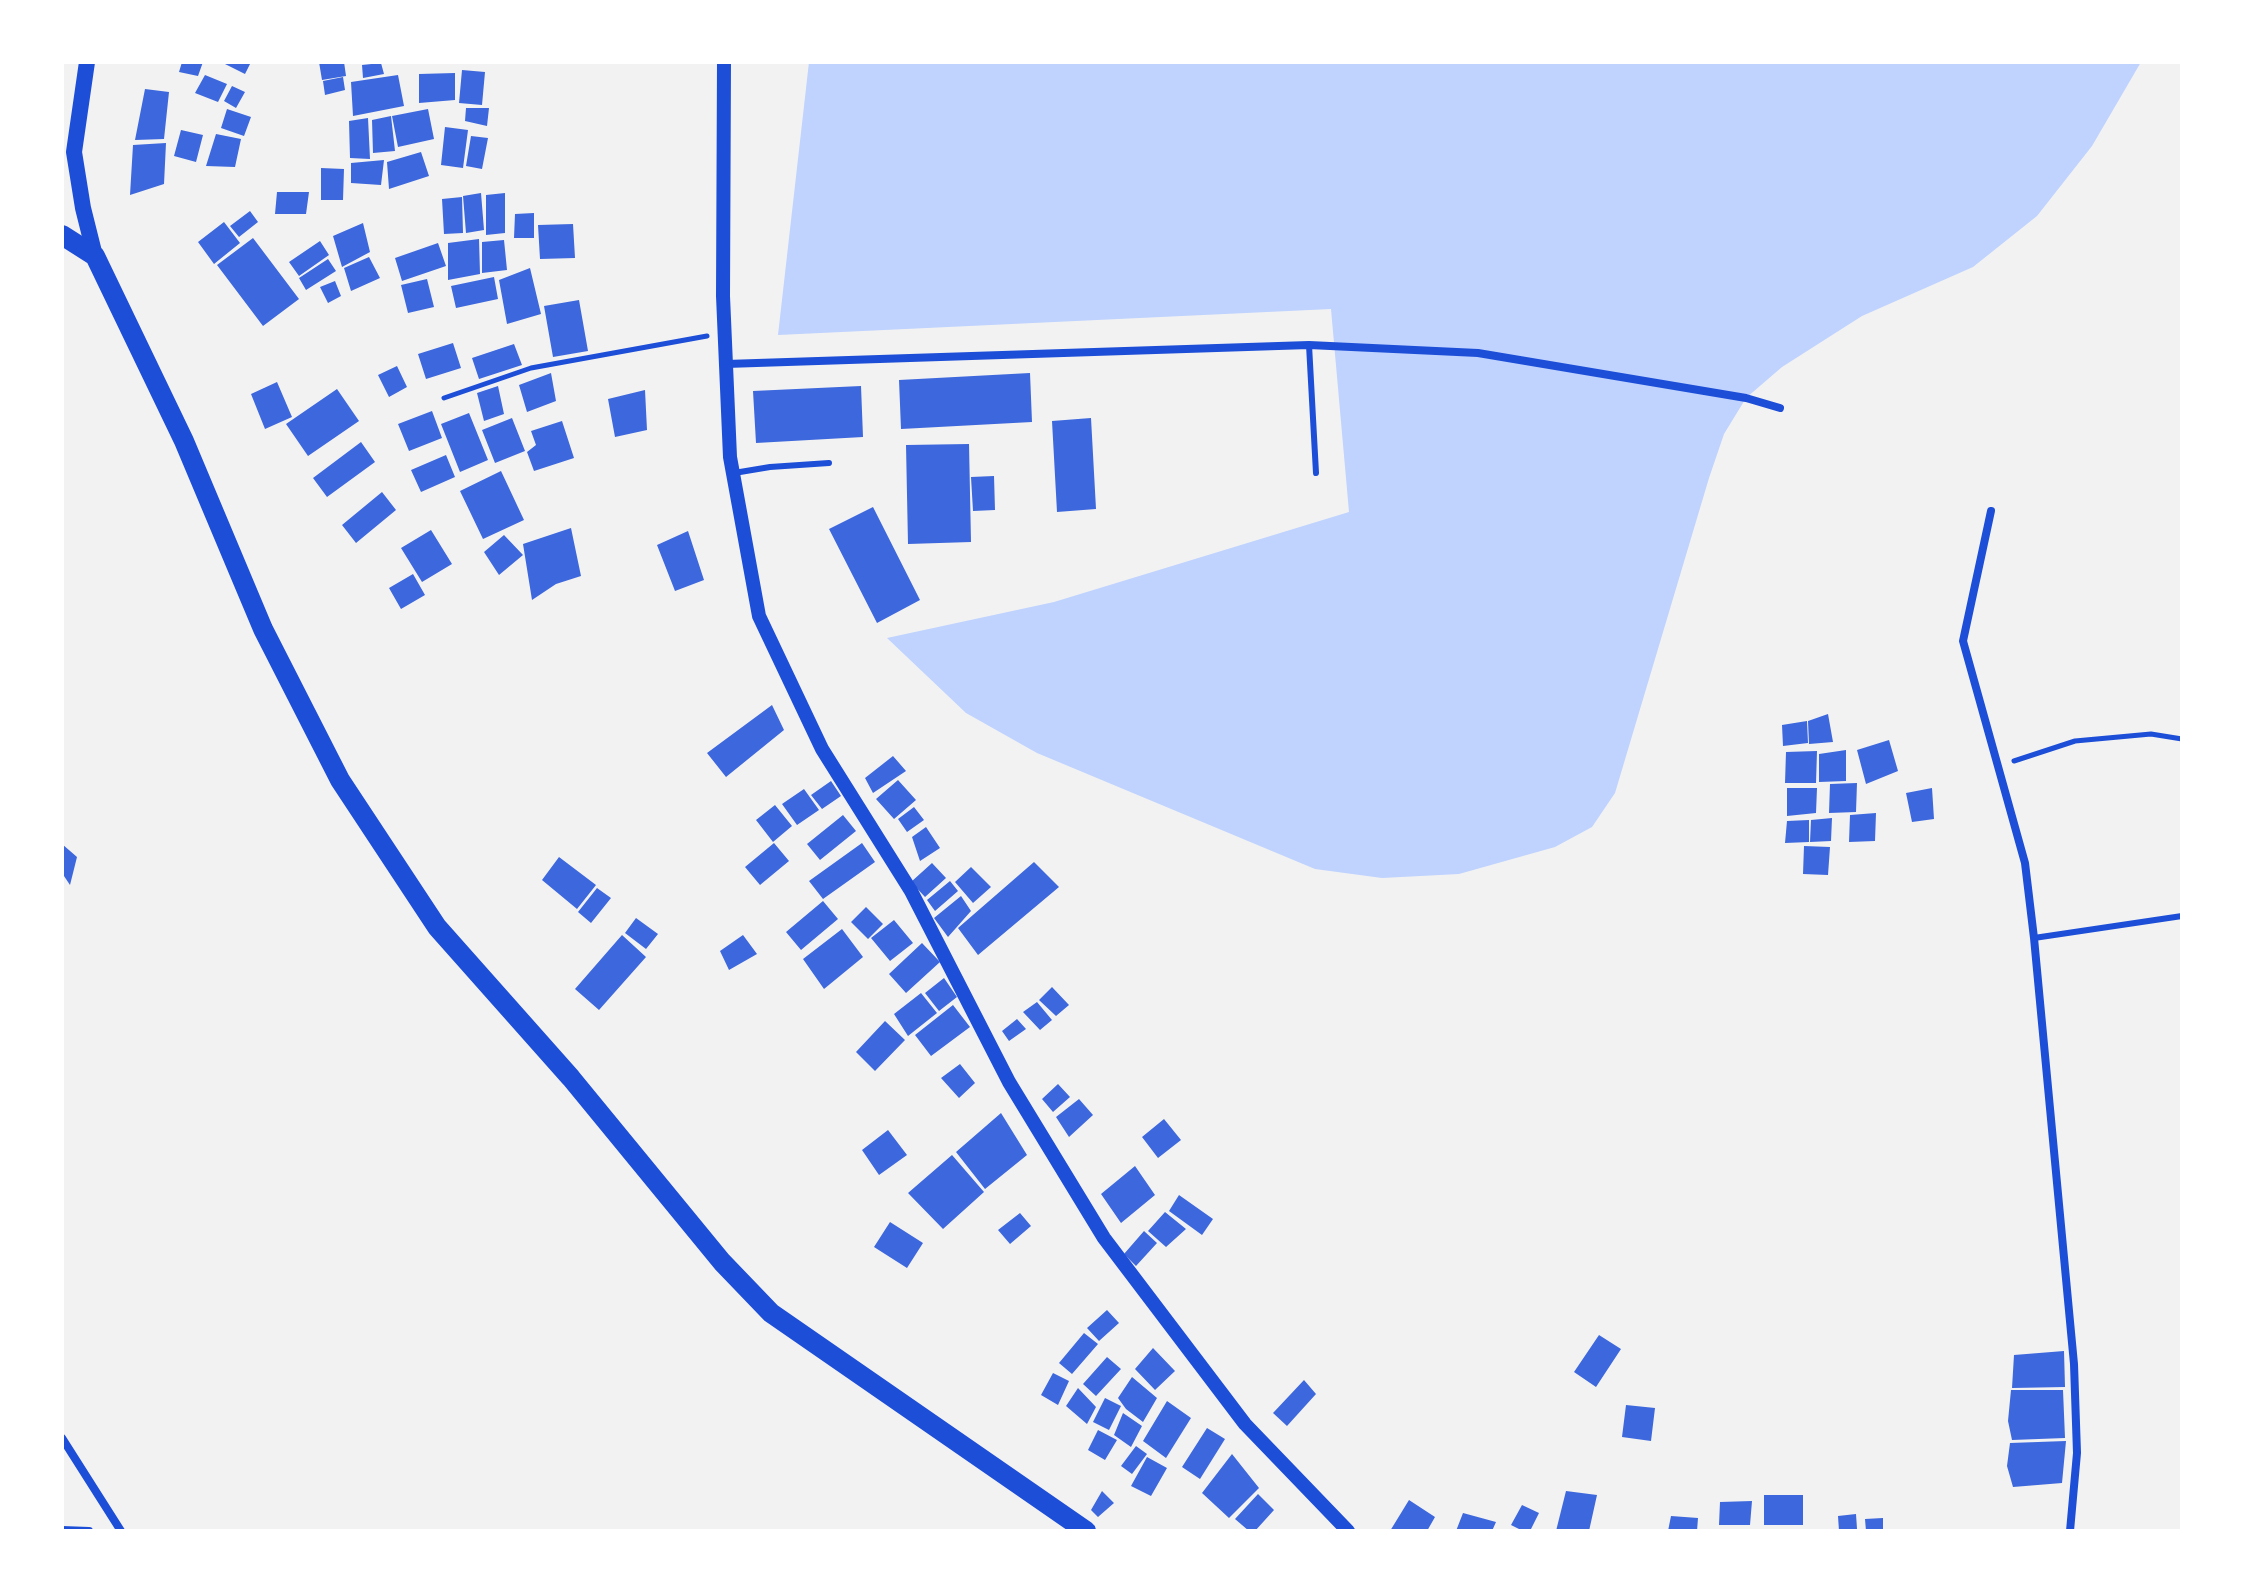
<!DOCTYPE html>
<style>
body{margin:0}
#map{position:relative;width:2244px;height:1593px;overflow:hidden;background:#f2f2f2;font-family:"Noto Serif",serif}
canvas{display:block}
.frame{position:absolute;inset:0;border:64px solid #fff;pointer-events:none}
</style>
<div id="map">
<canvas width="2244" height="1593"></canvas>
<div class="frame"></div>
</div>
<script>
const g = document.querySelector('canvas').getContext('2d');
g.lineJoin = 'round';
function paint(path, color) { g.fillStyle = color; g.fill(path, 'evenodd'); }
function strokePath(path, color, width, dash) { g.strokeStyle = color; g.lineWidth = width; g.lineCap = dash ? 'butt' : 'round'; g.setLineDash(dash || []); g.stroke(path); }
const water = new Path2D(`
 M809,62H2141L2092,146L2037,216L1973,267L1862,316L1782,367L1746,398L1724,434L1709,478L1615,793L1592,827L1555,847L1459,874L1382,878L1315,869L1037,753L966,713L887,638L1054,602L1349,512L1331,309L778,335Z`);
const building = new Path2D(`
 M182,62H203L198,76L179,72Z
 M221,62H251L245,74Z
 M319,62H344L346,76L322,80Z
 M381,63L384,74L363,78L362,65Z
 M462,70L485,72L482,105L459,103Z
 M455,73V100L419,103V74Z
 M205,75L227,84L218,102L195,93Z
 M398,75L404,106L353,116L351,82Z
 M343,77L345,90L325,95L323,81Z
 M232,86L245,92L236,108L224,101Z
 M145,89L169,92L164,139L135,140Z
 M466,108H489L487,126L465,121Z
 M227,109L251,117L244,136L221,128Z
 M428,109L434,139L398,147L392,116Z
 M391,116L395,151L373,153L372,120Z
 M368,118L370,159L350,158L349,121Z
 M445,127L468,130L463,168L441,165Z
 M181,130L203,135L196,162L174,156Z
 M216,134L241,139L235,167L206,166Z
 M471,136L488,138L482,169L466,166Z
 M166,143L164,184L130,195L133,145Z
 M421,152L429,176L389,189L387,162Z
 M384,160L381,185L351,183V163Z
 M321,168L344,169L343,200H321Z
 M277,192H309L306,214H275Z
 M481,193L484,230L466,233L463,196Z
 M505,193V233L486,235V195Z
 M462,197L463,233L444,234L442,199Z
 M250,211L258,222L239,237L230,226Z
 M534,213V238H514L515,214Z
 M224,222L240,243L214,264L198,242Z
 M363,223L370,252L342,267L333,236Z
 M573,224L575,258L540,259L538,225Z
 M253,238L299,299L263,326L217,265Z
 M479,239L480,274L448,280V243Z
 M504,240L507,270L482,273V242Z
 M320,241L329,255L299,276L289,262Z
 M438,243L446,266L402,281L395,258Z
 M369,257L380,278L351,291L344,268Z
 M328,259L336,271L306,290L299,278Z
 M530,268L541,314L507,324L499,280Z
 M494,277L498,299L456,308L451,286Z
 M427,279L434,307L408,313L401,285Z
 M335,281L341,296L328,303L320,287Z
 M579,300L588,351L553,357L544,306Z
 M453,343L461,368L426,379L418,354Z
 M514,344L522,365L479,379L472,358Z
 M397,366L407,387L389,397L378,375Z
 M551,373L556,401L527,412L519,385Z
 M1030,373L1032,422L901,429L899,380Z
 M277,382L292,417L265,429L251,394Z
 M498,386L504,414L484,421L477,393Z
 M861,386L863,437L756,443L753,391Z
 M337,389L359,421L308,456L286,424Z
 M645,390L647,430L615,437L608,399Z
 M432,411L442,438L409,451L398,424Z
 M469,413L488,460L460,472L441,424Z
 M512,418L525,451L495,463L482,430Z
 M1091,418L1096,509L1057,512L1052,421Z
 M562,421L574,458L534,471L527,452L536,445L531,431Z
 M361,442L375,462L327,497L313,478Z
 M969,444L971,542L908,544L906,445Z
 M446,455L455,477L421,492L411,470Z
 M501,471L524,520L483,539L460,491Z
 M994,476L995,510L973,511L971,477Z
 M382,492L396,510L356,543L342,525Z
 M873,507L920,600L877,623L829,529Z
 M571,528L581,576L556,584L532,600L523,544Z
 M431,530L452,564L422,582L401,548Z
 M688,531L704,580L675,591L657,545Z
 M504,535L523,555L499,575L484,552Z
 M413,574L425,595L401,609L389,588Z
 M772,705L784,730L726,777L707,753Z
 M1828,714L1833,742L1809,744L1808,721Z
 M1807,721L1808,743L1783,746L1782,725Z
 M1889,740L1898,771L1866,784L1857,750Z
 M1846,750V781L1819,782V754Z
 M1817,751L1816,783H1785L1786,752Z
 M893,756L906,771L873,793L865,778Z
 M898,780L916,800L894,819L876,799Z
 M831,781L841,796L822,809L811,795Z
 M1857,783L1856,812L1829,813L1830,784Z
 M1787,788H1817L1816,813L1787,816Z
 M1932,788L1934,819L1912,822L1906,793Z
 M804,789L819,810L797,825L782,804Z
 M775,805L792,826L773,842L756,820Z
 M914,807L924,820L907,832L898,819Z
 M1876,813L1875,841L1849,842L1850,815Z
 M843,815L856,831L820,860L807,844Z
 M1832,818L1831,841L1810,842L1811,820Z
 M1809,820V842L1785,843L1787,821Z
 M926,827L940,848L920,861L912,837Z
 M774,843L789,861L760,885L745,867Z
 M862,843L875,862L823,899L809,881Z
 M62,844L77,857L70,885L62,873Z
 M1804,846L1830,847L1828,875L1803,874Z
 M559,857L596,885L577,909L542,880Z
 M1034,862L1059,887L978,955L958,928Z
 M932,863L946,878L925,897L911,882Z
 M971,867L991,887L973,903L955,882Z
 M950,881L958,891L935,911L927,900Z
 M597,888L611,898L591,923L578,912Z
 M961,896L971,911L948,937L934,918Z
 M823,901L838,919L801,950L786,932Z
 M866,907L883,924L868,939L851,922Z
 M636,918L658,934L646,949L625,933Z
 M894,920L913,943L890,961L871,938Z
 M842,929L863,957L824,989L803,959Z
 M622,935L646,957L599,1010L575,989Z
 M743,935L757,954L729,970L720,951Z
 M922,943L940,962L906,993L889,974Z
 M944,978L957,997L939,1011L925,993Z
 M1052,987L1069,1005L1056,1016L1039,1000Z
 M921,993L937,1013L908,1036L894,1014Z
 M1037,1002L1052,1020L1040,1030L1023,1012Z
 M953,1005L970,1027L931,1056L915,1035Z
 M1017,1019L1026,1029L1009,1041L1002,1031Z
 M885,1021L905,1040L875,1071L856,1052Z
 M960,1064L975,1083L959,1098L941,1078Z
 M1058,1084L1070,1097L1053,1112L1042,1099Z
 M1079,1099L1093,1115L1069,1137L1056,1117Z
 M1001,1113L1027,1155L985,1189L956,1152Z
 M1164,1119L1181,1140L1158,1158L1142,1137Z
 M888,1130L907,1155L879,1175L862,1150Z
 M952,1155L984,1192L943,1229L908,1193Z
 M1135,1166L1155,1195L1121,1223L1101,1194Z
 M1179,1195L1213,1219L1202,1235L1169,1211Z
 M1165,1212L1186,1229L1166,1247L1148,1231Z
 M1020,1213L1031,1226L1010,1244L998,1230Z
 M890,1222L923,1243L907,1268L874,1247Z
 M1144,1231L1157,1243L1136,1266L1124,1254Z
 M1107,1310L1119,1323L1099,1341L1087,1328Z
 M1084,1333L1098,1344L1072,1374L1059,1363Z
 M1599,1335L1621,1349L1596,1387L1574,1372Z
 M1153,1348L1175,1371L1155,1390L1135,1369Z
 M2064,1351L2065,1387L2012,1388L2014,1355Z
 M1107,1357L1121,1369L1096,1396L1083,1384Z
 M1053,1373L1069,1381L1058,1405L1041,1395Z
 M1132,1377L1157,1398L1143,1422L1126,1409L1118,1398Z
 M1304,1380L1316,1394L1287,1426L1273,1413Z
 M1078,1388L1096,1407L1087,1424L1066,1406Z
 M2011,1390H2063L2065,1438L2012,1440L2008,1421Z
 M1105,1398L1121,1406L1109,1430L1093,1422Z
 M1167,1401L1191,1418L1166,1458L1143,1441Z
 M1626,1405L1655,1408L1651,1441L1622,1437Z
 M1123,1413L1142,1426L1131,1447L1114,1435Z
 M1207,1428L1225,1439L1200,1479L1182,1467Z
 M1098,1430L1117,1440L1105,1460L1088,1450Z
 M2066,1441L2062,1483L2013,1487L2007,1466L2010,1443Z
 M1136,1446L1147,1454L1132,1474L1121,1466Z
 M1232,1454L1259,1488L1229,1518L1202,1493Z
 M1147,1457L1167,1468L1151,1496L1131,1486Z
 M1102,1491L1114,1503L1098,1517L1091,1510Z
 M1566,1491L1597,1495L1589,1531H1556Z
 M1258,1494L1274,1510L1255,1531H1249L1235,1519Z
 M1764,1495H1803V1525H1764Z
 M1409,1500L1435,1517L1427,1531H1390Z
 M1752,1501L1750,1525H1719L1720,1502Z
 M1522,1505L1539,1513L1530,1531H1523L1511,1525Z
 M1463,1513L1496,1522L1492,1531H1456Z
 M1856,1514L1857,1529L1839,1531L1838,1516Z
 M1671,1516L1698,1518L1697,1531H1668Z
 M1883,1518V1531H1866L1865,1519Z`);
const path = new Path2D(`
 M444,398L531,368L707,336
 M2014,761L2075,741L2151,734L2182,739`);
const service = new Path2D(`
 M1309,345L1316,473
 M734,473L770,467L829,463
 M2034,938L2182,916`);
const minor = new Path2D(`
 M726,364L1309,345L1478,353L1746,398L1780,408
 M1991,511L1963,641L2025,863L2034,938L2074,1364L2077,1453L2070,1531
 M62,1438L121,1531
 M62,1530L89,1531`);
const tertiary = new Path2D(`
 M724,62L723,296L730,457L759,616L822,749L911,891L1009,1082L1104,1238L1245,1424L1348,1531`);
const secondary = new Path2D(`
 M87,62L74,152L83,208L95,256`);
const primary = new Path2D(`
 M62,235L95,256L184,441L263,629L340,780L437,927L571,1078L722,1262L771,1313L1086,1531`);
paint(water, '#bfd3fe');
paint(building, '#3d67dc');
strokePath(path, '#1d4ed8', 5);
strokePath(service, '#1d4ed8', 6);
strokePath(minor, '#1d4ed8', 8);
strokePath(tertiary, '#1d4ed8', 14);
strokePath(secondary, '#1d4ed8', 16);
strokePath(primary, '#1d4ed8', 20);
</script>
